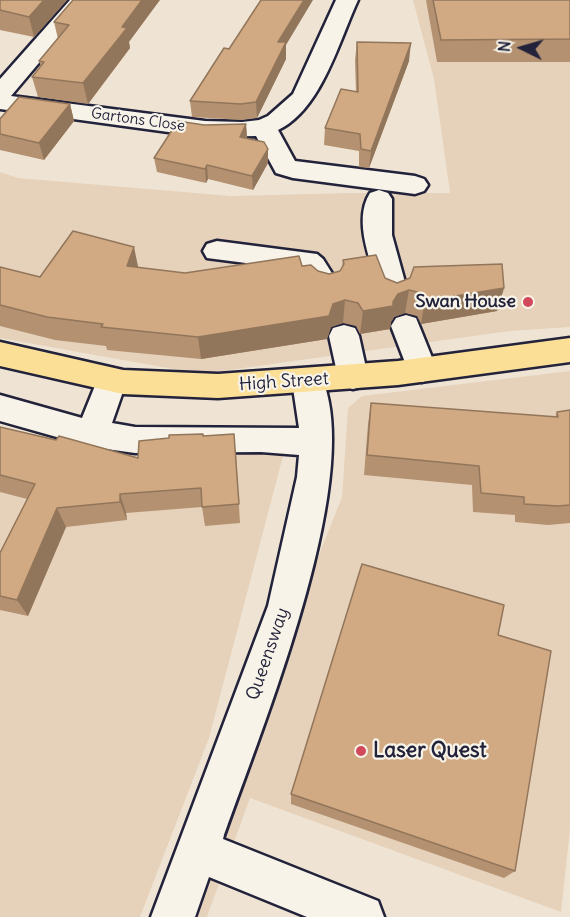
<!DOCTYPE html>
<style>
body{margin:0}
#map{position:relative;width:570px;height:917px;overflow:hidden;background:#efe4d4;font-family:Delius,sans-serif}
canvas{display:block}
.north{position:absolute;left:492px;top:18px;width:60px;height:60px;-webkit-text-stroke:4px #f7f3e8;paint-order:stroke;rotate:275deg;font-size:16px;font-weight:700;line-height:24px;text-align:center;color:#22223b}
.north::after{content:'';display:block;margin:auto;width:21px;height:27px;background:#22223b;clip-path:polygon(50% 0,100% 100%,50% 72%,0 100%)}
</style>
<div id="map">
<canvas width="570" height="917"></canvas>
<div class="north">N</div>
</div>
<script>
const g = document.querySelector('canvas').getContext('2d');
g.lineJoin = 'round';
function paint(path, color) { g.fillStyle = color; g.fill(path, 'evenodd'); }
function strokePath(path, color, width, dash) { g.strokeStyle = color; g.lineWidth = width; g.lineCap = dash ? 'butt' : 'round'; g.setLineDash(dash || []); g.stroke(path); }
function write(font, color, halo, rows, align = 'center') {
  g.font = font + ' Delius,sans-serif'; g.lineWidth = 4.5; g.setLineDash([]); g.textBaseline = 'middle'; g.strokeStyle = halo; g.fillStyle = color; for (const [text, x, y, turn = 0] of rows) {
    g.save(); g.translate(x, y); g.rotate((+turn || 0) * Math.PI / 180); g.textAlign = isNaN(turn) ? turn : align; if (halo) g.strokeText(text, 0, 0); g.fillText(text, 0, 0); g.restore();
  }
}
const built = new Path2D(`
 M413,0H570V327L510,331L201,374L0,338V172L18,178L231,196L348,193H450L434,79Z
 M570,371V830L561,912L250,798L207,917H174L342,497L348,408L362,396Z
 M0,427L122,459L217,446L283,456L209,738L140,917H0Z`);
const minor = new Path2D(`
 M70,0H92L11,96L205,121L242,122L259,120L268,116L293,94L336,0H358C339,41 321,110 278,130L295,161L415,176L424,179L428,185L424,191L415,194L293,178L276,173L256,136L205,137L0,109V79Z
 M379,190L388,193L392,199V235L408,293L404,300L394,304L384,300L380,293C372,264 352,221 370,193Z
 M217,241L317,254L323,259L340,286L336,293C311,301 315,283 300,270L207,258L203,251L207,244Z
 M406,315L416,318L437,370L433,378L422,382L411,378L391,326L396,318Z
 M344,325L355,328L359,336L368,377L364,386L353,389L342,386L338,377L329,336L333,328Z
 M112,368L123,371L127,380L112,423L135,427L299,428L292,381L297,372L308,369L319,372C370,470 258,737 223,839L378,901L384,917H307L209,877L195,917H151L268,606L297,477L299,455L261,452L135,453L92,447L0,421V395L82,418L101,371Z`);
const major = new Path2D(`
 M570,338V362L398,385L218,398L123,394L0,366V342L123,370L218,374L398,361Z`);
const wall = new Path2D(`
 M0,0H67L34,37L0,30Z
 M73,0L129,42L130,48L88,104L38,97L32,77L41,67L39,61L58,39L54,22Z
 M426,0H570V62H437Z
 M357,42L409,61L369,168L359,167V151L324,145L325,128L356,92L355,60Z
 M286,45V59L257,118L242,120L192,117L190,101Z
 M70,104L74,121L44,160L0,150V119Z
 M246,124L247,138L268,163L253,190L208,179L206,183L157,172L154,158L204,125Z
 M343,260L397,283L504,288L497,311L421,324L417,316L405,313L394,317L391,322L390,329L360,334L356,326L343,323L331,327L327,339L201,359L107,350L106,346L55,340L0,326V267L40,277L138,268L185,273L302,266L318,271L329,274L340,271L342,267Z
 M371,403L555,417L557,412L570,410V523L548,525L515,522V515L473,512L472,485L364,475L368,424Z
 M0,427L138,458L203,436L236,455L240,523L205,526L202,507L126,513L127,520L66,527L28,616L0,610V553L27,499L0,492Z
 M291,794L515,871L504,878L291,804Z`);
const shadedWall = new Path2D(`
 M44,0H67L34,37L29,17Z
 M142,0H160L129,42L130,48L88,104L83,83L122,27Z
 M304,0H313L286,45V59L257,118L256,102L278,42Z
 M411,43L409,61L369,168L371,151Z
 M70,104L74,121L44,160L39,143Z
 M246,124L247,138L240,137Z
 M268,149V163L253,190L252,176Z
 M207,165L208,179L206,183L205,169Z
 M134,247L139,271L127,266Z
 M504,288L497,311L421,324L425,301Z
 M409,290L405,313L394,317L391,322L390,329L360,334L363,311L393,302L398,294Z
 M345,300L343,323L331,327L327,339L201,359L198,337Z
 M120,494L126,513L127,520L120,502Z
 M57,508L66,527L28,616L17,600Z`);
const building = new Path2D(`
 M0,0H44L29,17L0,10Z
 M73,0H142L122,27L127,28L83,83L32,77L44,62L39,61L69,25L54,22Z
 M261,0H304L278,42H286L256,102L241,104L190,101L224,48L229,49Z
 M433,0H570V39L441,40Z
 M357,42L411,43L371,151L361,149L360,134L325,128L341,89L358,92Z
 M19,97L70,104L39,143L0,134V119Z
 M178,121L204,125L246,124L240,137L264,142L268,149L252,176L207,165L205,169L154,158Z
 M73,231L134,247L127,266L185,273L299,256L302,266L311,265L318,271L329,274L340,271L344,264L343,260L376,255L385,278L397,283L410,278L414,267L502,264L504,288L425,301L421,293L409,290L398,294L393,302V306L363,311L358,303L345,300L333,304L329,316L198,337L101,327L103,324L47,317L0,305V267L40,277Z
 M371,403L558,417L557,412L570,410V505L558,506L524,504V497L481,493L479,466L367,455Z
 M0,427L56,440L59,436L138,458L139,441L169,438V435L203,434V436L234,434L239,504L202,507L201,488L120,494V502L57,508L17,600L0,596V553L35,484L0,475Z
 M362,564L504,605L498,635L551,651L515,871L291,794Z`);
const markers = [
 [528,302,6,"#d1495b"],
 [361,751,6,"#d1495b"]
];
const farStreetnames = [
 ["Gartons Close",138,120,8]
];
const poiNames = [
 ["Swan House",516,302]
];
const streetNames = [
 ["High Street",284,382,-4],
 ["Queensway",268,654,-71]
];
const nearPoinames = [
 ["Laser Quest",373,751]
];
paint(built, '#e6d2bb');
strokePath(minor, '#22223b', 5);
strokePath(major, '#22223b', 5);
paint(minor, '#f7f3e8');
paint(major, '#fbdf96');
paint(wall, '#b49170');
paint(shadedWall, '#92765b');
paint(building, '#d1a982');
strokePath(building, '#92765b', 1.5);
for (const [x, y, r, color] of markers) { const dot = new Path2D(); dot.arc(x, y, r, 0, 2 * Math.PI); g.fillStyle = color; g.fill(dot); strokePath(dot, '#f7f3e8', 2); }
write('15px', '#22223b', '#f7f3e8', farStreetnames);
write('bold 18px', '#22223b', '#f7f3e8', poiNames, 'right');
write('18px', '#22223b', '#f7f3e8', streetNames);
write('bold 21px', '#22223b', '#f7f3e8', nearPoinames, 'left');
</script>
